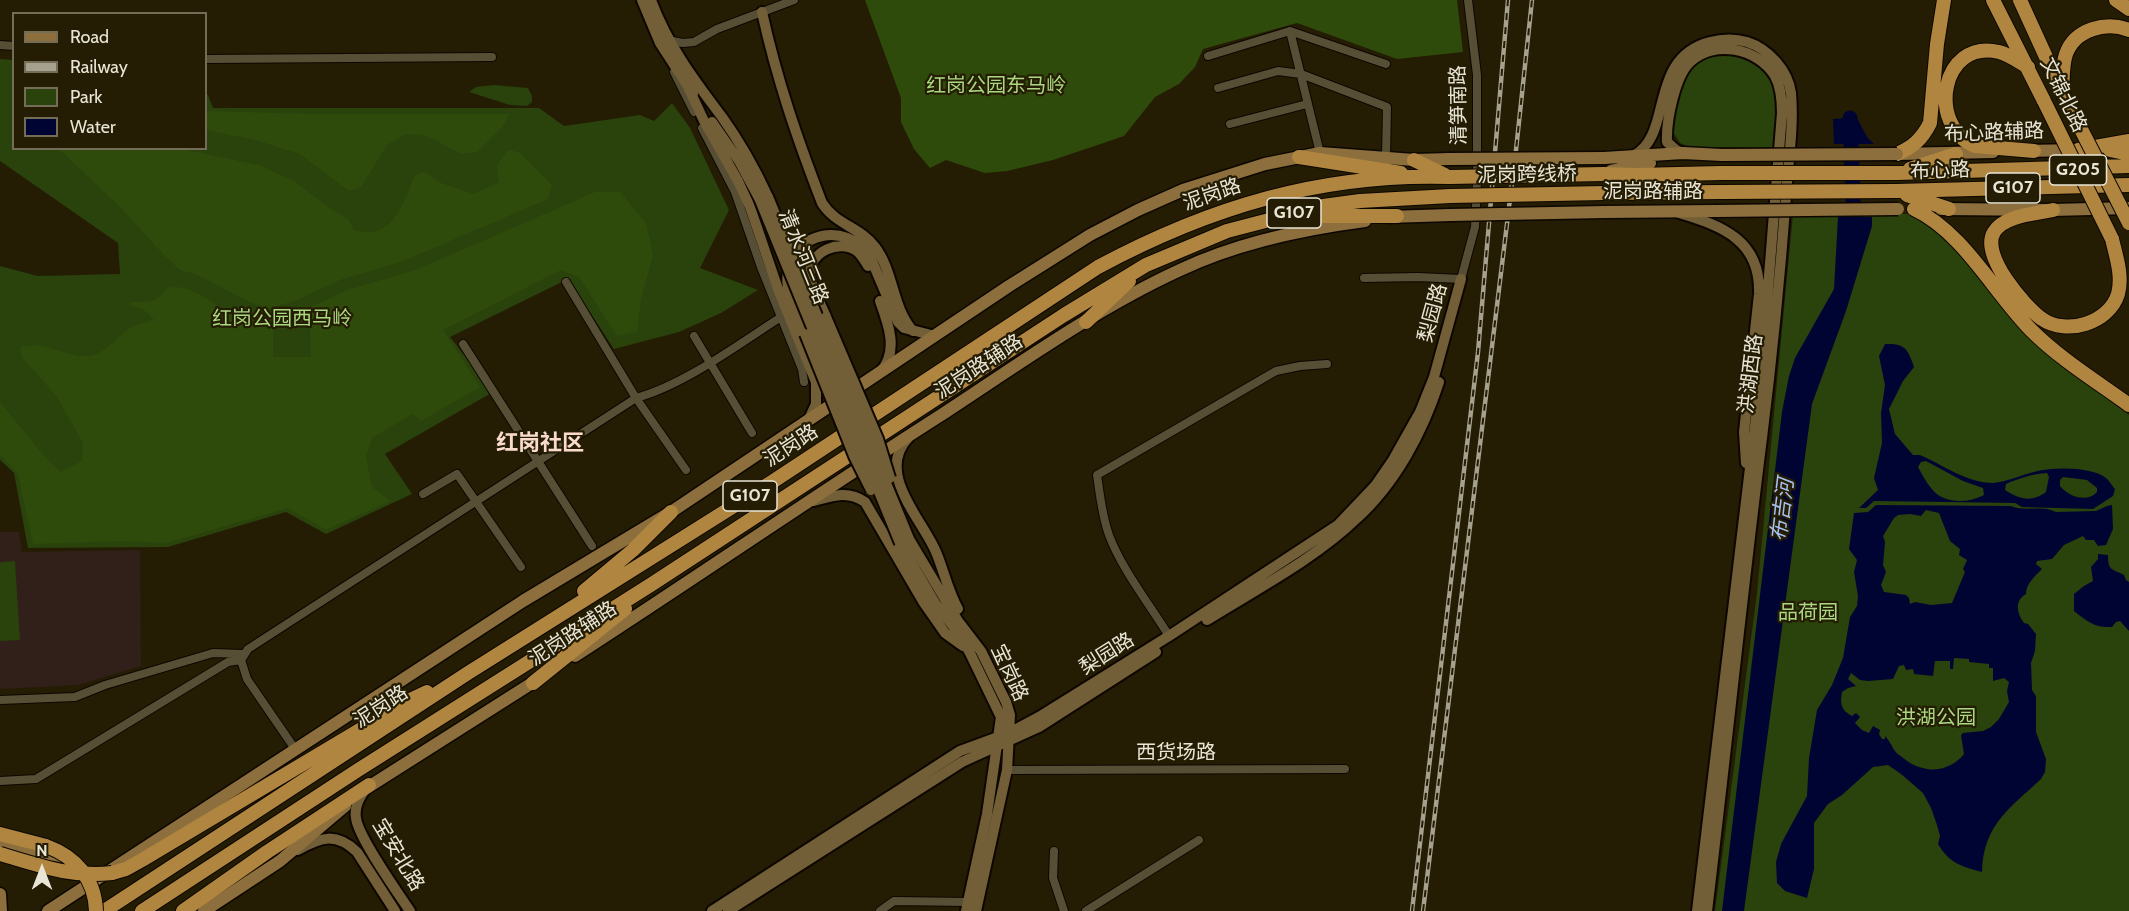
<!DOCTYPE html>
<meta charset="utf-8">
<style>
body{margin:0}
#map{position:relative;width:2129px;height:911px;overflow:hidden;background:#241d03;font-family:Cabin,sans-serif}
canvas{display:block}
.legend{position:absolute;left:12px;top:12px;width:195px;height:138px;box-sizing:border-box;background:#241d03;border:2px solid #736d57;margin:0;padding:8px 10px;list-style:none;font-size:18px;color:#e9e5d6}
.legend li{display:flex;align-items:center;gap:12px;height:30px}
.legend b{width:30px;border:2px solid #736d57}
.north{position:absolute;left:12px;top:839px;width:60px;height:60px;-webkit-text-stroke:4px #241d03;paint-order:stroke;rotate:0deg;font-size:16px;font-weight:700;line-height:24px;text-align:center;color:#e9e5d6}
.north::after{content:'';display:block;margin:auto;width:21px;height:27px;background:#e9e5d6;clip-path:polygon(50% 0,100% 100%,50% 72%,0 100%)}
</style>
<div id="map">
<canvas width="2129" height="911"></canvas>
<ul class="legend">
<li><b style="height:8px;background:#8c6f3c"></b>Road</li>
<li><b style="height:8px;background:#a6a18e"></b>Railway</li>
<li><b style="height:16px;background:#2a420c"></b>Park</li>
<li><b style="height:16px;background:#000433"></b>Water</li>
</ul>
<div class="north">N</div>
</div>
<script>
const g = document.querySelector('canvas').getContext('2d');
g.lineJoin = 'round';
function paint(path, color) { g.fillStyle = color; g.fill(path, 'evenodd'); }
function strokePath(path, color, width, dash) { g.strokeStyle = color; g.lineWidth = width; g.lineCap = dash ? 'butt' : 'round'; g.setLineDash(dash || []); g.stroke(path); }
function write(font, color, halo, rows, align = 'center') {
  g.font = font + ' Cabin,"Noto Sans SC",sans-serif'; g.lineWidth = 4.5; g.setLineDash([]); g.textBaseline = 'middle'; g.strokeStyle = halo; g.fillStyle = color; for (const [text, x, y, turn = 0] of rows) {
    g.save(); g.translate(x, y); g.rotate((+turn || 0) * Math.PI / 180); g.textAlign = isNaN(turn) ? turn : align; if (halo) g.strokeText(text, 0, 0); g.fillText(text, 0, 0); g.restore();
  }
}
const education = new Path2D(`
 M0,532H19L22,552L140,550L141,666L78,685L0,689Z`);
const green = new Path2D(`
 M1727,52C1735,54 1746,56 1754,60C1785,76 1778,118 1778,147H1689L1680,143L1673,132C1675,111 1681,66 1704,57C1710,54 1719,53 1727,52Z
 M0,59L13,60L14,148H206V95H208L213,108H539L564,126L640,115L654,121L672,103L690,128L729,210L700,268L758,290L721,313L679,332L614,349L568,279L450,337L493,392L385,454L412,494L326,534L286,512L168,547L28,548L14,473L0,460V266L38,276L120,274L118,243L0,161Z
 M494,85L528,88L532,96V102L527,106L510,105L469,92L476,87Z
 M1793,214H1923L1942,225L2039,343L2129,415V911H1715L1757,593Z
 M15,561L20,640L0,641V562Z`);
const forest = new Path2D(`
 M865,0H1457L1463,52L1397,59L1297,23L1203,49L1195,67L1179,84L1155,97L1124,136L1053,160L1007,171L985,173L946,160L930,168L914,149L901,122V98Z
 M206,111L309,114H510L503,126L477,152L461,154L425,135L406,134L387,145L361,187L349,191L300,154L255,140L206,130Z
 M59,149H181L259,165L294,181L328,207L348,219L354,230C360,231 368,233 374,232C397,227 407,194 415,175L424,172L441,183L473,194L499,182L497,165L508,150L519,152L552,185L548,199L401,262L340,280L295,301L269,308L249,302L196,274L180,270L162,253L121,208Z
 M595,192H620L646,223L653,255L641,299L637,332L617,336L579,277L561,270L443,330L480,387L421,421L413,414L372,438L366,456L372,487L391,501L326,530L288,508L166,543L122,541L33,544L18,475L0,454V402L43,455L60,472L82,461L83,443L70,420L58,398L22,357L20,348C44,337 69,362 94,355C105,352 118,337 127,330C134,325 145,323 154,320C147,311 140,306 129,306L131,302C140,302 151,303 158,298C164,293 165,287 173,287C207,285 233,333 273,320V357H311L309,308L347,290L418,269Z`);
const water = new Path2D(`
 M1857,118L1867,137L1874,144H1834L1833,119Z
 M1838,217H1872V226L1846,311L1812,404L1744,911H1722L1782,412L1789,376L1795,358L1834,289Z
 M1885,344C1905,343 1908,349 1914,367L1903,381L1889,409L1895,434L1913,455H1920C1943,465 1967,483 1993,483C2007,482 2021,475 2034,472C2051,467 2091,466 2106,478C2109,480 2112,486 2115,489L2113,496L2093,509L2022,507L2015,503L1874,501L1866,508H1859L1878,490L1874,478L1882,443L1881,413L1885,385L1879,356ZM1926,461L1963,481L1983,488L1984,495C1967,504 1943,504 1931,488C1926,482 1922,474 1918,467L1921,462ZM2047,473L2049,477L2046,492C2031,503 2019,499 2005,490L2006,484C2019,478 2033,474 2047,473ZM2063,477L2087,480L2097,488V492C2087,503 2069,497 2060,486V480Z
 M1876,505L2011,506C2025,512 2042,505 2056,512L2096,511L2107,506L2112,505L2113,529L2106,545L2098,546L2094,540H2086L2083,536L2064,545L2052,559L2037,561L2036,564L2042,569C2035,576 2026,584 2026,594C2014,601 2017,613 2024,623L2028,624L2036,634L2035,651L2031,663L2032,690L2036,696V732L2046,759L2045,772L2041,779C2010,808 1983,825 1982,872C1961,866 1950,864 1938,844L1940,836L1937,825L1931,808L1923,793L1901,774L1888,765L1873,767L1842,795L1828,804L1814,823V869L1807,898L1785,891L1777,883L1776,862L1781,844L1807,796L1809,758L1817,710L1832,685L1843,658L1850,617L1857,606L1858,596L1854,572L1857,560L1849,549L1854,513L1868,512ZM1926,510L1939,513L1950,541L1960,549L1959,555L1967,560L1963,569L1965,572L1952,603L1931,605L1915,602L1910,604L1909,598L1906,595L1884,592L1881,585L1886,572L1883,565L1885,542L1883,536L1894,518L1898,515L1910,514L1921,516ZM1954,658L1969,659V662L1989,664V668H1993V681L2004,678L2009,682L2007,691L2009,702L1999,719L1991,727L1983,731L1963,733L1961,735L1964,754C1948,774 1921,774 1902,757C1900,755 1897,754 1895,751C1892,747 1890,741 1885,736V739H1882L1879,734L1880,730L1873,726L1869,733L1862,730L1855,723L1860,717L1856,713L1852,716C1841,710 1840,704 1842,692L1848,688L1856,686L1848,679L1851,673L1860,680L1868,681L1893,679L1899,666L1904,665L1906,670L1913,669L1914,674L1933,676L1935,661H1950V669H1953Z
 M2098,554L2108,555C2108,571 2111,568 2124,575L2126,580L2129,582V631L2120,621L2116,622L2112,627C2094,628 2087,621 2074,611V594L2084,586L2093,581L2091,567L2098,559Z`);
const river = new Path2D(`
 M1850,118L1854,223`);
const street = new Path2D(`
 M1290,31L1320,153
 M667,40L683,43L694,42L717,29L794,0
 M0,45L14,46
 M1208,56L1290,31L1386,64
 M206,59L492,57
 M674,72L694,112
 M1218,88L1278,71L1301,74L1387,107L1386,157
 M1230,124L1307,104
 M702,128L735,192L761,267L802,369L804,382
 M1364,278L1418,277L1461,279L1475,227L1477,182V75L1468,0
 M566,282L636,398L686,470
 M694,336L752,433
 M463,344L592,546
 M423,494L457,474L521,567
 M1169,636C1150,605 1121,568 1109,535C1102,516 1100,495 1097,475L1276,371L1300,366L1327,364
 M0,700L75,697L105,685L213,653L243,654
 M295,749L247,679L241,660L248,649L636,398C684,385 739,344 781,317
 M1007,770L1345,769
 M0,781L36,779L228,662L241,660
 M1054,851L1053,878L1064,911
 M880,911L894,901L968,902
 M1086,911L1199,840`);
const secondary = new Path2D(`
 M642,0L660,43L693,94
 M651,0C667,44 694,80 722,117C740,142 755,169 768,197
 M762,12C777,80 797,138 822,203C836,225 860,227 875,247C894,272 892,308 913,331
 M689,89L704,121L738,181L750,207L778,289L816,382V404L809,419
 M712,122L739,161L760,200
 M1683,153L1676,150L1667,142C1666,121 1675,76 1690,62C1714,39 1758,48 1775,76C1781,87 1782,101 1782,113L1761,376L1697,911
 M1633,156C1674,136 1647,58 1710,42C1722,39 1736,39 1747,42C1769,49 1788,71 1791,93C1794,127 1788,162 1786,196C1780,277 1772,358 1762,438C1742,596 1726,754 1707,911
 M1679,213C1723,226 1761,241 1759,294L1744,432L1746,463
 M880,301C888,323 899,351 881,371
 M826,317C821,304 810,287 810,273C811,251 839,239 857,251C862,255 865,261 868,266
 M805,334C797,315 784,294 788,272C795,231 845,223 869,254L898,322L904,328L935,336
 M908,438C875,473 922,519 936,552C944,571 948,591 958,609
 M814,501C832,496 848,490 865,502L924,603L945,633L963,646
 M909,539L958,621L981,651L1006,702L1010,715L1007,770L976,911
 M900,543L935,603L959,634L970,653L1001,717L987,814L966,911
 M1207,620C1255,590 1316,558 1356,519C1395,484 1423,432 1439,382
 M366,788C360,797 354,806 356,818C358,837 398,893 410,911
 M298,850C321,837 336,832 357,852L395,911
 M712,911L960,751L1009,733L1039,717L1169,636L1338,525L1375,486L1393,460L1420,412L1434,377L1461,279
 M728,911L962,762L1039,727L1156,652`);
const primary = new Path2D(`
 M2025,151L2077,150
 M1897,154L1993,152
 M1604,158L1683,153L1722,155
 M1611,171L1650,163
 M1941,209L2053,210L2129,208
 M1605,212L1716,211
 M1388,217L1450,215
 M575,656C697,577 816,495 938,417C1016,366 1095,309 1180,270C1237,243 1303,229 1365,221
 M362,791L540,678
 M0,846L71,867
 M0,894L1,911
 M48,911L523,601L671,512L1009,286L1090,235L1138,210L1183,190L1265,164L1320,153L1414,160L1449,159
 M204,911L280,861L345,806`);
const highway = new Path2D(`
 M1993,0L2044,101
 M2116,0L2129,9
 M2028,67C2019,62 2010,55 1999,52C1940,38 1927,127 1975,146L2034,151
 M2062,92C2063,79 2062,66 2066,54C2075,29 2106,21 2129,30
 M2078,150L2129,141
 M2110,150L2129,154
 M1897,154C1913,147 1922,139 1930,123L1937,44L1944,0
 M1299,157L1401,173
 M1414,160L1445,175
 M1910,169L1956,154
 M1897,173L2129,166
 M1603,174L1636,175L1721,173
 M1896,191L2129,185
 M1604,193L1722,192
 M1907,195L1949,209
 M1914,209C1963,232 1993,291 2031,330C2060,359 2096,381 2129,405
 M2053,210C2036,214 2004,215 1994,232C1980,255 2024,306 2042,319C2067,336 2109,323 2118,294C2123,276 2116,256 2112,239
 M1302,216H1397
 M1086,322L1129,281
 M584,591L633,550L671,512
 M533,683L625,609
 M0,834L46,846
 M112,873L126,869L142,860L410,700L427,692
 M104,911L468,673L772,482L1098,267C1210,207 1322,173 1450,177
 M142,911L358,770L652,584L1064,315L1146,265L1227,231L1323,206L1360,201L1450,196
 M183,911L267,852L369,785`);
const rail = new Path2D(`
 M1412,911L1478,352L1508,0
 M1423,911L1516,150L1532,0`);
const secondaryBridge = new Path2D(`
 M768,197L909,539
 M760,200L900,543
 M826,317L878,439L890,478
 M805,334L854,456L871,490`);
const primaryBridge = new Path2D(`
 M1722,155L1897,154
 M1449,159L1604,158
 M1716,211L1898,209
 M1450,215L1605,212`);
const highwayBridge = new Path2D(`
 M2020,0L2062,92L2129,223
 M2044,101L2112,239
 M1721,173H1897
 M1450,177L1603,174
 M1722,192L1896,191
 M1450,196L1604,193
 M46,846C76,857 95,879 96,911
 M0,854C38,865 72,878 112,873`);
const shields = [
 [2078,170,57],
 [2013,188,54],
 [1294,213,54],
 [750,496,54]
];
const shieldNames = [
 ["G205",2078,170],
 ["G107",2013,188],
 ["G107",1294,213],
 ["G107",750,496]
];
const parkNames = [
 ["红岗公园东马岭",996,86],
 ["红岗公园西马岭",282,319],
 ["品荷园",1808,613],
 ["洪湖公园",1936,718]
];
const streetNames = [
 ["文锦北路",2063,95,64],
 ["清笋南路",1459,105,-91],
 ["布心路辅路",1994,133,-2],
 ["布心路",1940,171,-2],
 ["泥岗跨线桥",1527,175,-1],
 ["泥岗路辅路",1653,192],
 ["泥岗路",1212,195,-19],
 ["清水河三路",803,257,68],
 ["梨园路",1433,313,-75],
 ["泥岗路辅路",979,367,-33],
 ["洪湖西路",1751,374,-83],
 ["泥岗路",791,446,-33],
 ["泥岗路辅路",573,634,-33],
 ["梨园路",1107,654,-32],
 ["宝岗路",1009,673,65],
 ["泥岗路",381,707,-33],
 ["西货场路",1176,753],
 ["宝安北路",398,855,59]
];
const waterNames = [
 ["布吉河",1783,510,-83]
];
const quarterNames = [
 ["红岗社区",540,444]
];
paint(education, '#311f19');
paint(green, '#2a420c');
paint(forest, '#2f4b0b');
paint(water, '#000433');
strokePath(river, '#000433', 15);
strokePath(street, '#0d0700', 10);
strokePath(secondary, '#0d0700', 14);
strokePath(primary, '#0d0700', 15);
strokePath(highway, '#0d0700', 16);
strokePath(street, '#574f35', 8);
strokePath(secondary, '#725f38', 10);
strokePath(primary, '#8c6f3c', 12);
strokePath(highway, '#b08540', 14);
strokePath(rail, '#a6a18e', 4.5);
strokePath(rail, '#241d03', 2, [7]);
strokePath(secondaryBridge, '#0d0700', 14, []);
strokePath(primaryBridge, '#0d0700', 15, []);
strokePath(highwayBridge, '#0d0700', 16, []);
strokePath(secondaryBridge, '#725f38', 10);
strokePath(primaryBridge, '#8c6f3c', 12);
strokePath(highwayBridge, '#b08540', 14);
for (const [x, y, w] of shields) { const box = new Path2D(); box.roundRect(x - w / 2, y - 15, w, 30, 4.5); g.fillStyle = '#241d03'; g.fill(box); strokePath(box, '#e9e5d6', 1.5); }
write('bold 18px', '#e9e5d6', null, shieldNames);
write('20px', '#aad880', '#241d03', parkNames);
write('20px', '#e9e5d6', '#241d03', streetNames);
write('italic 21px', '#a6c1f1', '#241d03', waterNames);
write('bold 22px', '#f9dacc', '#241d03', quarterNames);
</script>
